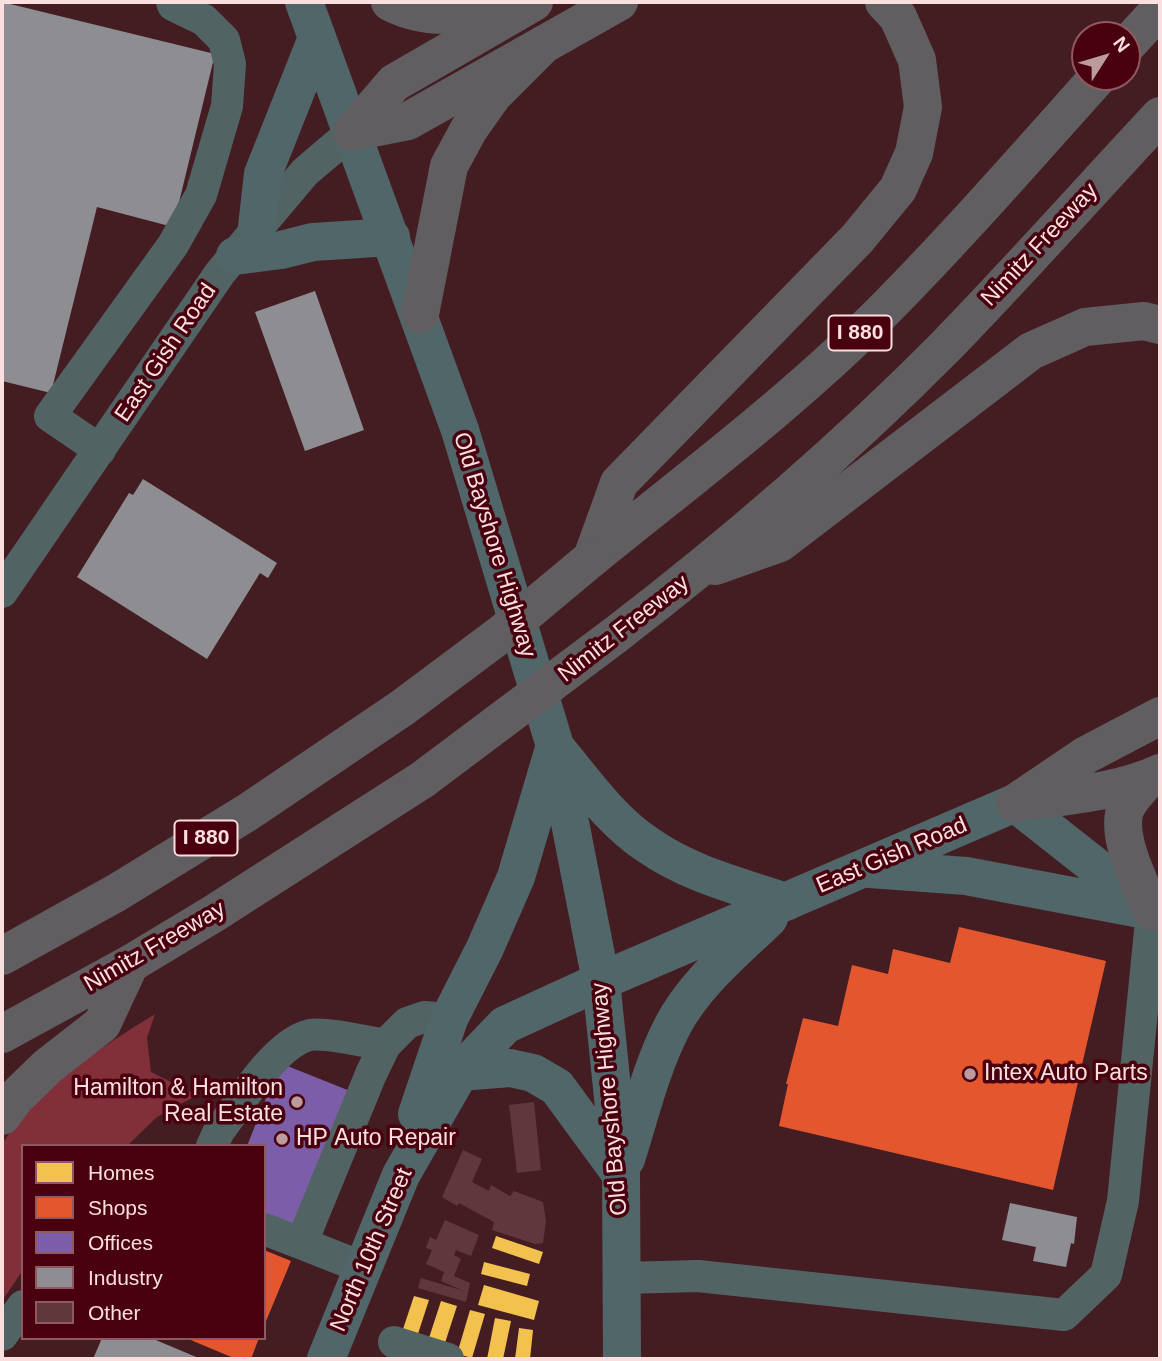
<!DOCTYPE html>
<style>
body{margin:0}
#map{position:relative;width:1162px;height:1361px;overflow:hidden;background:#441d23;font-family:Arial,sans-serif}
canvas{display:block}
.frame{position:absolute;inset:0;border:4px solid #fbdfdf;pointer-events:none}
.legend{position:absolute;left:21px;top:1144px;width:245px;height:196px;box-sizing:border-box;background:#49000f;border:2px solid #905962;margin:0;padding:9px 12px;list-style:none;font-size:21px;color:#fbdfdf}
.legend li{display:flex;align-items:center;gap:14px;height:35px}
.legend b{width:35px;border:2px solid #905962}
.north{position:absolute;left:1071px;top:21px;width:70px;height:70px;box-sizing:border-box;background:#49000f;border:2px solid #905962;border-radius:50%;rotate:53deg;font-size:19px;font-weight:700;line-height:28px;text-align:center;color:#fbdfdf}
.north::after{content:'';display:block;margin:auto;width:24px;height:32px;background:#bb9b9d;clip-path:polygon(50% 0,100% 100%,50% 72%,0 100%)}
</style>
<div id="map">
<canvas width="1162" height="1361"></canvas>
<div class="frame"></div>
<ul class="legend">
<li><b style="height:19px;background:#f2c14e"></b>Homes</li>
<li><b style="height:19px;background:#e4572e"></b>Shops</li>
<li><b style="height:19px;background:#7b5ea7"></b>Offices</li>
<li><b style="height:19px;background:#8d8d92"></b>Industry</li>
<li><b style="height:19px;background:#61373e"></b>Other</li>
</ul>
<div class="north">N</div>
</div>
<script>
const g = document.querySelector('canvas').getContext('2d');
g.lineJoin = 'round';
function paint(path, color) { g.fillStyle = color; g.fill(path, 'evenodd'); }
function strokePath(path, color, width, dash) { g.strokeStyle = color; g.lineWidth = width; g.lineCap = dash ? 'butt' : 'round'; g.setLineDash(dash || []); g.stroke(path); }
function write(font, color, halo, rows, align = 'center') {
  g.font = font + ' Arial,sans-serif'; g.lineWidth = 7; g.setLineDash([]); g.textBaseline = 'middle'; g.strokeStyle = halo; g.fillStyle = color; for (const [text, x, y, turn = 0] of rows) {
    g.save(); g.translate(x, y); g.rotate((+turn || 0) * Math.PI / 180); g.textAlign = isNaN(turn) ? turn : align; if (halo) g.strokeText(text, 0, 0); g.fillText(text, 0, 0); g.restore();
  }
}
const green = new Path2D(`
 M155,1014L147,1038L151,1072L197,1095L157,1117L127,1146H23V1270L2,1301V1144C40,1086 97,1050 155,1014Z`);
const homes = new Path2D(`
 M496,1236L543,1252L539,1264L492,1248Z
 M484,1262L530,1274L527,1286L481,1274Z
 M484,1285L539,1301L534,1320L478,1305Z
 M414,1296L429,1300L416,1340L401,1335Z
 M441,1301L457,1306L443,1349L427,1344Z
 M470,1310L485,1314L472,1358L457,1354Z
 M495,1318L511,1321L503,1359H487Z
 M519,1328L533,1330L530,1359H515Z`);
const shops = new Path2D(`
 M959,927L1106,961L1053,1190L779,1126L788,1084H786L803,1018L838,1026L852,965L888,974L893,949L950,963Z
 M264,1250L291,1261L264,1326Z
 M186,1338H259L251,1359H236Z`);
const offices = new Path2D(`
 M280,1063L350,1091L294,1229L264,1217V1146H247Z`);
const industry = new Path2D(`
 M2,2L215,54L173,227L97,207L51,393L2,381Z
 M315,291L364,430L305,451L255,312Z
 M143,479L277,563L268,578L260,573L207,659L77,577L129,493L133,495Z
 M1010,1203L1077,1217L1074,1244L1071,1243L1066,1267L1033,1261L1036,1247L1002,1240Z
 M102,1338H151L201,1359H93Z`);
const building = new Path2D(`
 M534,1102L541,1170L517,1173L509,1105Z
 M463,1150L482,1159L472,1182L489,1191L491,1185L510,1196L514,1191L543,1202L546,1221L543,1243L535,1244L492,1230L494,1222L459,1203L457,1206L442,1197Z
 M445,1220L479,1235L471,1256L456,1250L454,1255L461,1259L454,1276L470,1283L466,1302L418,1288L421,1278L464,1291L441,1281L444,1272L426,1264L432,1250L426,1248L430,1237L436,1240Z`);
const minor = new Path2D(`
 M100,450L50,416L173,245L201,195L227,106L230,64L224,40L204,20L173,5L172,2
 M2,592L220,273L305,172L352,132
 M212,1146L219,1131C240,1103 275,1043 310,1035C325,1032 368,1042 385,1045
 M264,1229L303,1244
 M364,1268L303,1244L309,1225L371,1074L385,1045L407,1023L424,1017L449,1019
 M623,1278L698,1276L1064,1315L1106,1275L1123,1201L1152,911
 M2,1335L23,1306
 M394,1342L448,1359`);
const major = new Path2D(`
 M304,2L460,430L555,746L601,981L621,1175L622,1359
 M257,227L263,174L317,38
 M235,256L281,250L313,242L391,237
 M556,748C584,781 611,821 648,845C689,874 739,886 786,902
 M870,869L966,876L1146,910
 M460,1072L510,1068L533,1073L557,1087L620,1173
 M417,1114L449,1019L485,948L516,877L553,752
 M626,1159C640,1115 651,1068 672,1027C694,984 735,951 769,918
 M326,1359L401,1175L460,1072L505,1025L601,981L1015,803L1152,911`);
const highway = new Path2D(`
 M390,2C429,22 466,16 505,2
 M1127,45L1160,9
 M352,132L408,121L619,2
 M352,132L394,83L534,2
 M420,314L449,166L469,129L493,95L544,44
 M592,558C692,477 796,399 887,307C960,233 1029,154 1098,77
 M592,558L619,483L857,239L898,189L914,153L923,107L917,60L898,17L884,2
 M715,566L780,543L1031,351L1085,327L1144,321L1160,325
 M614,636C730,547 843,450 946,346C1019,271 1089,192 1160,116
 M1148,779C1141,788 1129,799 1125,810C1116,838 1141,886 1152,911
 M1022,802C1066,796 1120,792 1160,773
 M1015,803L1086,755L1160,716
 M2,956L116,893L248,812L402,708
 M2,1034L130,964L213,914L422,780
 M2,1116L16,1097L48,1066L102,1024L130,964`);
const highwayBridge = new Path2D(`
 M402,708L501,634L592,558
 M422,780L614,636`);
const markers = [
 [970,1074,7,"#bb9b9d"],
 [297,1102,7,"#bb9b9d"],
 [282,1139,7,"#bb9b9d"]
];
const shields = [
 [860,333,63],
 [206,838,63]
];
const shieldNames = [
 ["I 880",860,333],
 ["I 880",206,838]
];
const streetNames = [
 ["Nimitz Freeway",1040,245,-47],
 ["East Gish Road",166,353,-56],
 ["Old Bayshore Highway",494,545,73],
 ["Nimitz Freeway",624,629,-38],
 ["East Gish Road",892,856,-23],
 ["Nimitz Freeway",155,947,-30],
 ["Old Bayshore Highway",610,1099,-95],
 ["North 10th Street",372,1250,-67]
];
const poiNames = [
 ["Intex Auto Parts",984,1074],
 ["Hamilton & Hamilton",283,1089,"right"],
 ["Real Estate",283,1115,"right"],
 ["HP Auto Repair",296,1139]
];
paint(green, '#812f38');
paint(homes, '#f2c14e');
paint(shops, '#e4572e');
paint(offices, '#7b5ea7');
paint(industry, '#8d8d92');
paint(building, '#61373e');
strokePath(minor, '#526364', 32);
strokePath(major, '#516669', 38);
strokePath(highway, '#605e60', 38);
strokePath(highwayBridge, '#605e60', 38);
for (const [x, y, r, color] of markers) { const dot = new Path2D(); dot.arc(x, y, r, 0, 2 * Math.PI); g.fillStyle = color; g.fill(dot); strokePath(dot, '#49000f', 2.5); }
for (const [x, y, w] of shields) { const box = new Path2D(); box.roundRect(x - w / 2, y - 17.5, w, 35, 5); g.fillStyle = '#49000f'; g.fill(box); strokePath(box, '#fbdfdf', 2); }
write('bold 21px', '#fbdfdf', null, shieldNames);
write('23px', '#fbdfdf', '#49000f', streetNames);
write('23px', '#fbdfdf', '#49000f', poiNames, 'left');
</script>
